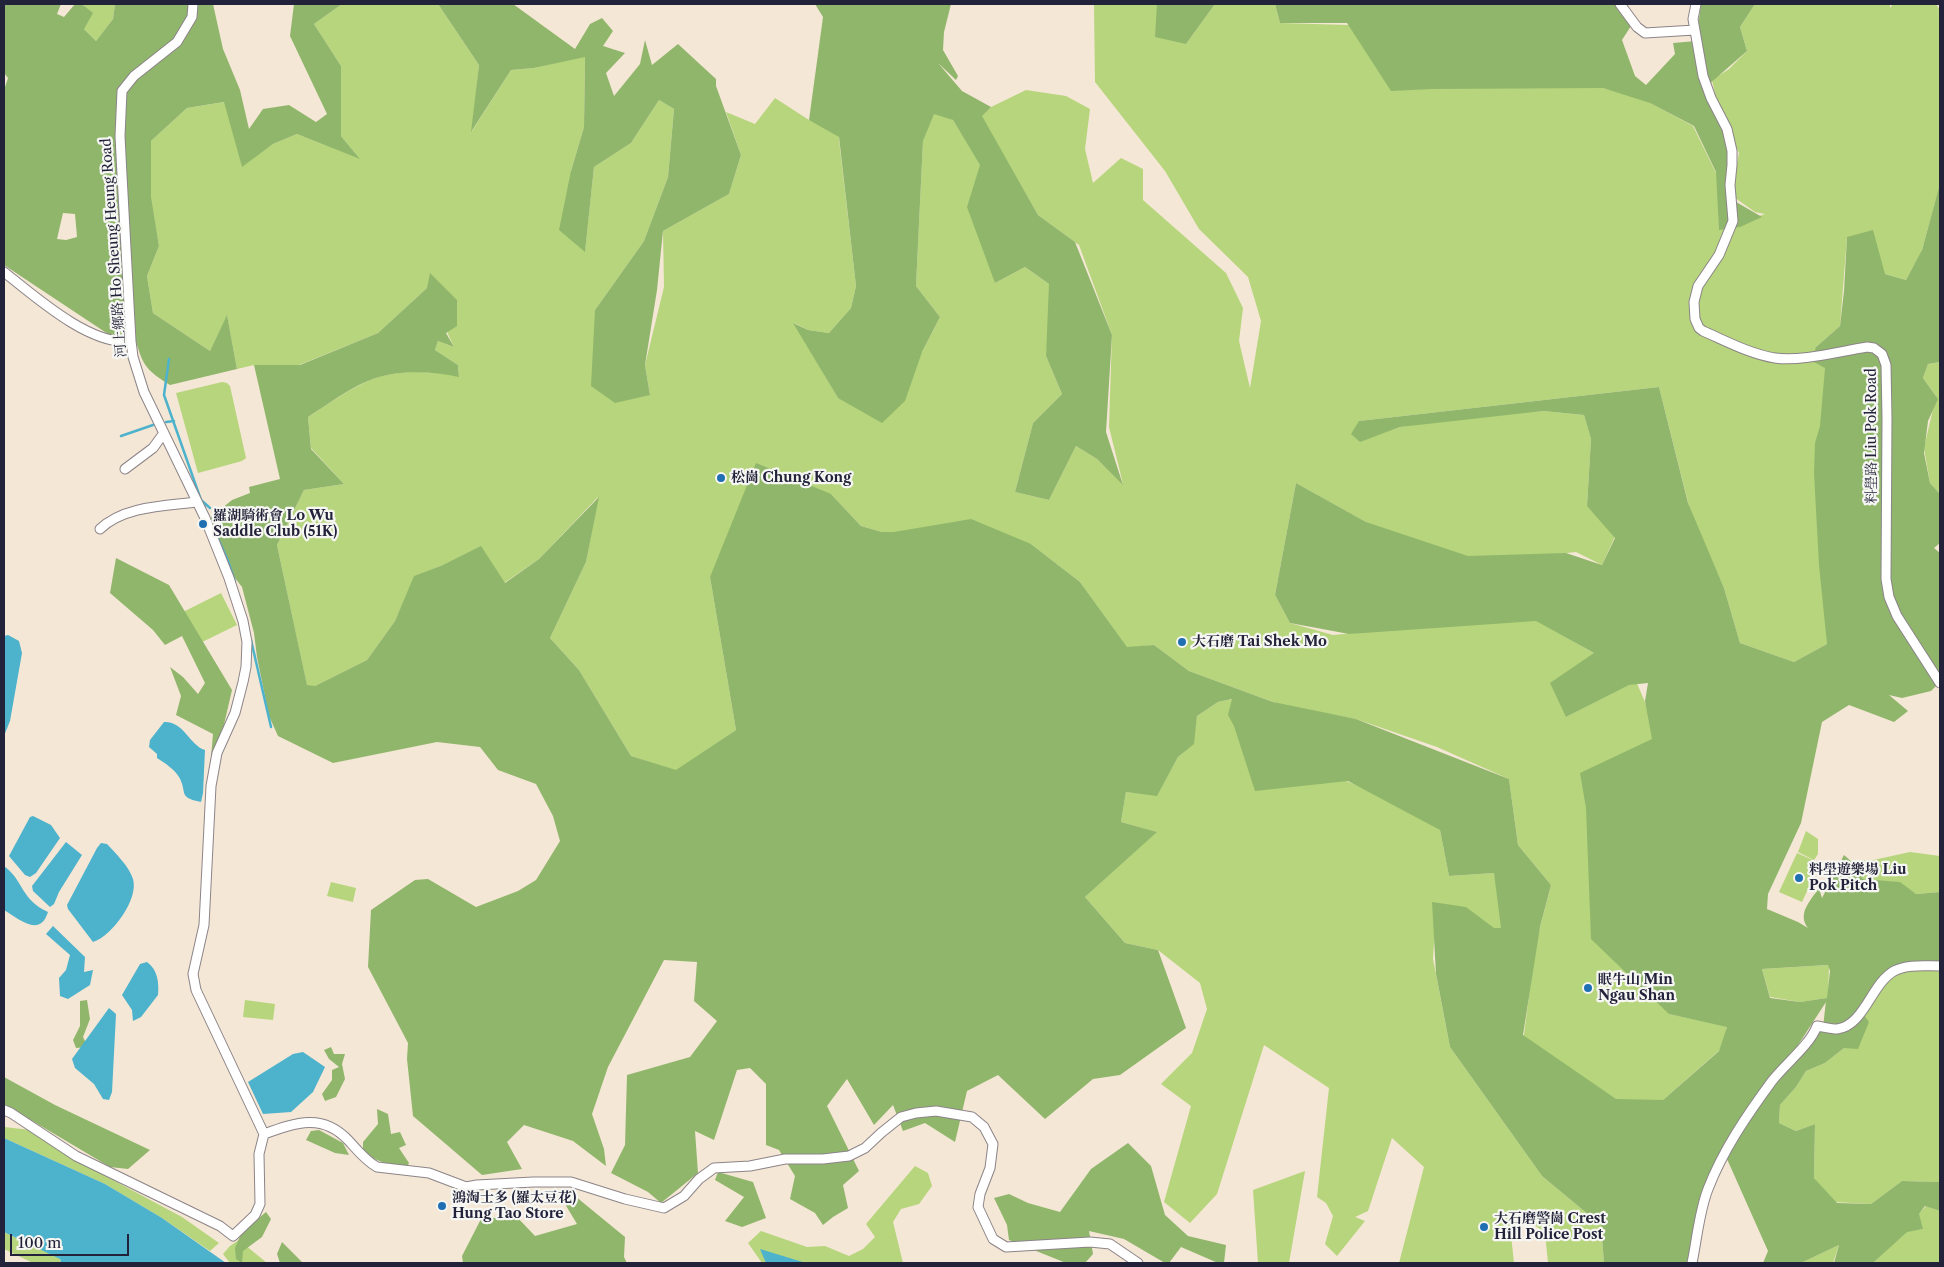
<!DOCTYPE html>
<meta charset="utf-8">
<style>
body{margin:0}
#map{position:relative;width:1944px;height:1267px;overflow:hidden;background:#f5e7d5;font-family:"Libre Caslon Text",serif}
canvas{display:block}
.frame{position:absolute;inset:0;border:5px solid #22223b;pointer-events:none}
.scale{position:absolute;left:10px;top:1234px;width:119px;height:22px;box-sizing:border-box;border:2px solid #22223b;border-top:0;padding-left:6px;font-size:15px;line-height:18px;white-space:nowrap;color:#22223b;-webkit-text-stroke:4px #f6f6f2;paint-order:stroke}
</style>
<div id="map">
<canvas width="1944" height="1267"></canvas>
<div class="frame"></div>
<div class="scale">100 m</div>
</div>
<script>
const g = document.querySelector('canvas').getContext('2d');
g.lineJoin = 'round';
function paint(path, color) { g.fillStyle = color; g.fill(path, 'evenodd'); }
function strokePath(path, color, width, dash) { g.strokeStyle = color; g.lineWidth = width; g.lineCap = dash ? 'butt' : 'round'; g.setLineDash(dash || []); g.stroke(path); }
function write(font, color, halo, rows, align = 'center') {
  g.font = font + ' "Libre Caslon Text","Noto Serif SC",serif'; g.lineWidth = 4.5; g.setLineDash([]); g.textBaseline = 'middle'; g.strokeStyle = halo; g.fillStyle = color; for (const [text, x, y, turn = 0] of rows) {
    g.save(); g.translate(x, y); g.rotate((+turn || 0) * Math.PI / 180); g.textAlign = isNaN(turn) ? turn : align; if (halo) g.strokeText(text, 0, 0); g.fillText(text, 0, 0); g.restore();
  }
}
const green = new Path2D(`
 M84,4H115L113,19L96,41L84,29Z
 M342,4H438L479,65L472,131L511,70L534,68L585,56L584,127L571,171L585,251L594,167L631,143L659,100L674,109L668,177L644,241L595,310L650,395L645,365L664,287L663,231L729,194L741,155L726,112L755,124L775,98L809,120L838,131L856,286L851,308L829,333L808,330L794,323L838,398L922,352L940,317L916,286L923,140L935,109L953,120L981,165L995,283L1025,267L1053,287L1046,356L1062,394L1033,423L1015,492L1049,500L1076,446L1097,459L1123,484L1109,427L1112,335L1079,245L1038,215L981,116L991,107L1026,90L1066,96L1090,109L1085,149L1093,183L1121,158L1143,169V200L1226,273L1243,308L1239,341L1250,388L1261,321L1248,277L1199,229L1165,171L1095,82L1094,4H1159L1186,44L1215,4H1275L1280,23L1349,25L1459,87L1603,88L1643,99L1693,126L1718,177L1719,230L1765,214L1755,212L1731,195L1739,153L1720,116L1712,80L1729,69L1747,51L1740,27L1755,4H1890V8L1893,4H1936L1940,10V186L1921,253L1906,280L1882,273L1847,237L1840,326L1816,347L1869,351L1827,644L1794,662L1740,643L1724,588L1691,514L1659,387L1359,421L1360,441L1400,427L1469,416L1543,411L1584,415L1591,439L1587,506L1617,532L1602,565L1576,552L1472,563L1371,525L1296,483L1275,595L1290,623L1333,635L1530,617L1599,656L1566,717L1636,681L1659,735L1669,1014L1727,1026L1723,1047L1663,1100L1613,1107L1523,1042L1536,943L1551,885L1518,845L1509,779L1437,747L1356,719L1284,706L1189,671L1154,645L1127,648L1080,582L1031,544L882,532L861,526L831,494L710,577L736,730L676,771L631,756L579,670L550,638L586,562L598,497L539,559L504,583L443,565L415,576L395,621L367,660L315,686H307L277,545L304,490L344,484L311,448L308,417C327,405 347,390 368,381C394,369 431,371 459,376L458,365L435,350L438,341L454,347L427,288L378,333L299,365H254L237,369L227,316L210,351L153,313L147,276L159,246L151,201V141L187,108L225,102L242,166L273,144L297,134L359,158L341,136V66L314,24Z
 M1940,362V494L1930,483L1924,448L1936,396L1923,378L1928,364Z
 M222,382L227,383L230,386L246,458L242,461L198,473L176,393Z
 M221,593L237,625L194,646L179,614Z
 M1233,699L1339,778L1434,818L1440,830L1449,876L1494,873L1507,922L1494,937L1436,909L1433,959L1450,1047L1542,1176L1601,1225L1604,1263H1548L1545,1233L1519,1213L1511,1235L1514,1263H1399L1424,1167L1392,1138L1368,1211L1355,1217L1365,1221L1337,1256L1325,1244L1333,1216L1326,1203L1317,1197L1329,1088L1264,1045L1217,1194L1190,1223L1164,1202L1191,1106L1161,1084L1192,1053L1207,1009L1200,983L1158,950L1125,943L1085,897L1156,832L1121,822L1126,792L1157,795L1178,757L1193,744L1197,716L1218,702Z
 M1806,831L1818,839V854L1814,860L1798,852Z
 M1910,852L1940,856V892L1916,894L1893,882L1863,879L1852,862L1859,860L1869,861Z
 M1797,853L1820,863L1802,902L1779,892Z
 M331,882L356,888L353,902L327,896Z
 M1829,965L1828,998L1800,1002L1770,997L1762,969Z
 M1940,965V1184L1938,1182L1902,1181L1871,1204L1833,1202L1814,1178L1815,1124L1796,1131L1779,1123L1780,1105L1796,1087L1806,1071L1825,1063L1844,1048L1861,1012L1891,969Z
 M245,1000L275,1004L273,1020L243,1017Z
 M4,1127L31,1130L68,1156L182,1217L219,1243L210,1251L162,1218L105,1184L4,1138Z
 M915,1166L928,1173L932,1186L919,1204L901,1209L893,1222L903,1263H762L748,1243L761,1231L807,1247L825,1246L849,1256L863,1249L875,1237L866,1224Z
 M1305,1171L1289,1263H1258L1253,1190Z
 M1926,1206L1940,1211V1263H1873L1907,1231L1923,1229L1916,1217Z
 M4,1232L59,1258L61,1261L59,1263H33L4,1249Z
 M239,1240L267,1263H230L223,1254L230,1246Z
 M1839,1245L1833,1263H1801Z`);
const forest = new Path2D(`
 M4,4H61L57,14L64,17L75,4H84L83,5L93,13L84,29L96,41L113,19L115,4H188C191,48 138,56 119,88L128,335L119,337L108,334L4,265V90L8,78L4,73ZM63,213L75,214L77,237L66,240L57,239Z
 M192,4H213L223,49L240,90L249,129L263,109L289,105L316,122L327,114L290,36L294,4H342L314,24L341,66V136L360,159L297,134L273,144L242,167L224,102L187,108L151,141V197L159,246L147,276L153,313L210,351L227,315L237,369L170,385C148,371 143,367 136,341L124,136L126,94L130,85L178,45L192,13Z
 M438,4H513L575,49L590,24L602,18L613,31L603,46L625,53L606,73L614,96L640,64L645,40L652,65L678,44L716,79V86L741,155L729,194L663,231L657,290L645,365L650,395L615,403L591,386L595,310L644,241L668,177L674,109L659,100L631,143L594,167L585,252L559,230L571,171L584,127L585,57L534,68L511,70L471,132L479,65Z
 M815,4H951L944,32L943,50L958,76L956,80L938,63L962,91L991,107L982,116L1038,215L1075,242L1112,335L1106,432L1123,485L1097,459L1076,446L1049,500L1015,492L1033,423L1062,394L1046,356L1049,284L1025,267L995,283L967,207L980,165L953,120L934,114L923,141L916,286L940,317L922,352L905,401L882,423L838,398L793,323L808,330L829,333L851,308L856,286L839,137L809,120L823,17Z
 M1157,4H1215L1186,44L1155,37Z
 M1275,4H1622L1631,26L1622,40L1635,76L1646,85L1675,54L1673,43L1696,41L1701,4H1755L1740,27L1747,51L1707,86L1727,129L1731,199L1762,217L1740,227L1719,230L1716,172L1694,126L1650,103L1603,88L1432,89L1391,91L1347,23H1280Z
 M1940,184V362L1928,364L1923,378L1938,399L1928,421L1924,453L1930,483L1940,494V543L1934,548L1940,553V682L1931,691L1902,698L1889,695L1908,711L1894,722L1849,705L1822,722L1801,823L1768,894L1767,909L1798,922L1808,928C1797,914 1810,901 1819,888L1822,898L1844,855L1852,862L1863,879L1900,882L1916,894L1940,892V964L1909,963L1881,981L1863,1014L1869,1022L1858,1049L1844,1048L1825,1063L1806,1071L1796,1087L1780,1105L1779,1123L1796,1131L1815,1124L1814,1178L1837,1203L1871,1204L1902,1181L1939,1182L1940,1184V1211L1925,1206L1919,1214L1923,1229L1907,1232L1873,1263H1834L1839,1245L1801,1263H1763L1768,1251L1727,1159L1708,1190L1692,1263H1604L1601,1225L1542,1176L1450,1047L1436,974L1432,902L1466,907L1494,928H1501L1494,873L1449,876L1440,830L1348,781L1255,791L1234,726L1228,715L1232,699L1218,702L1197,716L1194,744L1178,757L1157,796L1126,792L1121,822L1157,832L1085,897L1125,943L1158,950L1186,1028L1120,1075L1093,1079L1045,1119L998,1075L967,1091L955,1142L925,1123L903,1131L893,1105L874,1125L847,1079L827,1106L859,1171L843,1185L848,1208L833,1217L823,1225L815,1213L790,1199L795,1176L779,1150L766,1145V1084L750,1068L737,1070L714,1140L695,1131L698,1173L661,1203L648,1192L611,1173L625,1145L627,1075L690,1057L717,1021L694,1001L697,962L664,960L608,1067L592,1114L604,1149L606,1166L573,1141L524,1125L507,1142L522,1169L482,1175L413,1116L407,1059L408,1043L368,967L371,910L415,880L428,879L476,907L518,891L536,880L560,841L553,816L536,784L498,770L480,747L437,742L333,763L278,736L269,716L257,657L254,633L242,587L228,569L210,518L232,500L250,493L249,487L280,479L254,365H300L378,333L427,288L430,273L457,300V326L446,333L454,347L438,341L435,350L458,365L459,377C431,371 395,369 368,381C348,389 327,405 308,417L311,449L344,484L304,490L277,545L307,685L315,686L367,660L395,621L414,576L443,565L481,546L505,583L539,559L599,497L586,562L550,638L579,670L631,756L676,770L736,730L710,577L756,463L831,494L861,526L882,532H894L971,519L1031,544L1080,582L1127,647L1154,645L1189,671L1273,702L1356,719L1509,779L1518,845L1551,885L1540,927L1523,1035L1616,1099L1663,1100L1719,1051L1727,1027L1669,1014L1591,939L1586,808L1580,773L1652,739L1645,701L1648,683L1629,685L1566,717L1550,683L1594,653L1536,621L1349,634L1290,623L1275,595L1296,483L1366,522L1468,556L1566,553L1602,565L1615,538L1587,506L1591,439L1584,415L1543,411L1400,427L1360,442L1351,434L1359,421L1659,387L1688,503L1724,588L1740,643L1794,662L1827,644L1819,565L1814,473L1815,443L1820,426L1825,368L1812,361L1816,347L1840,326L1844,291L1847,237L1873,230L1885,274L1906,280L1922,250ZM1828,965L1830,971L1827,998L1800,1002L1770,998L1762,969ZM1826,1001L1823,1027L1791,1056L1826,1002Z
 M116,558L169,585L232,690L223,729L210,769L213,734L176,715L181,696L170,667L183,677L198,694L205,683L182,636L165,645L153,630L110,593Z
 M87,1000L90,1019L83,1037L88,1047L76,1048L73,1040L80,1026V1001Z
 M331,1047L334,1054H345L342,1064L345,1079L336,1097L325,1101L322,1094L332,1080V1070L339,1067L329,1059L324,1050Z
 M4,1077L55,1105L150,1150L128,1169L110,1167L4,1104Z
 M377,1109L388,1114L391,1134L400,1132L406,1145L399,1148L409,1163L405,1171L377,1160L363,1153V1142L378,1124Z
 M319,1130L343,1143L349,1155L335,1153L306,1140L311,1131Z
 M1128,1143L1151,1166L1165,1215L1188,1236L1226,1245L1224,1263H1218L1181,1247L1169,1263H1165L1124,1239L1089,1231L1093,1254L1085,1263H1066L1009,1240L1007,1225L994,1198L1009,1194L1028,1203L1060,1212L1091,1169Z
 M718,1172L753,1182L766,1218L742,1227L725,1221L744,1197L715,1180Z
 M575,1196L625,1237L624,1257L627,1263H463L462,1256L481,1219L516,1216L535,1236L577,1224L562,1199Z
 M266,1212L271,1219L262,1237L243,1251L242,1263L236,1259L235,1248L249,1215L259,1218Z
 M282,1242L303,1263H280L277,1254Z`);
const water = new Path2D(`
 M8,635L19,641L22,653L10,721L4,736V636Z
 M164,722C184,721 189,745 205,750L203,793L201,802C177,797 188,793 179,777C174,769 165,763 157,758V754L149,747L150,740Z
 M33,816L51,825L60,838L36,873L30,877L25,875L9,856L30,817Z
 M66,842L82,855L59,892L54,904L50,907L33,891L32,886Z
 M101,843L107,844C116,854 129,866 133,879C139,899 112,936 93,942L68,909L67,905L97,848Z
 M4,866C25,882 20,899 48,912C40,938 19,919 4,910Z
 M53,926L85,957L84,972L93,970L90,985L68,999L60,996L59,978L66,970L70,955L46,934Z
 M147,962C158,970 159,983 158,995L141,1017L133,1021L132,1010L122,995L140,964Z
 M109,1008L116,1014L112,1092L109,1100L103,1099L94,1084L75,1068L72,1059Z
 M303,1052L325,1067L313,1092L291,1112L263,1114L248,1082L293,1054Z
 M4,1138L105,1184L162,1218L226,1263H59L61,1261L60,1259L4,1232Z
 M760,1249L806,1263H766Z`);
const stream = new Path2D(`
 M169,359L164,395L201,500L210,508
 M166,422L174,421
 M121,436L153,425
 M201,500L205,508
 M217,536L228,561L235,582
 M251,640L271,727`);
const minor = new Path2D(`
 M193,4L192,17L177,42L134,76L122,91L120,136L122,175L131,341L133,357L144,392L205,518L229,578L243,621L247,642L246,667L243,682L235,713L217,753L211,786L204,925L193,974L196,990L264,1134
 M1620,4L1637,27L1645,33L1695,30
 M1696,4L1693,19L1703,76L1711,98L1727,129L1732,151V165L1730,185L1733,221L1719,255L1698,286L1694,302L1695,319L1699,328L1703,331C1726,341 1750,354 1775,358C1800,362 1841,351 1867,347L1874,348L1882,354L1886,365L1887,418L1886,579L1889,597L1897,616L1940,683
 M4,272C33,295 91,347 131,341
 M125,469L153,448L164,433
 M100,529C124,506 165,506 197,502
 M4,1110L11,1113L76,1156L220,1226L233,1236L255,1215L260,1204L259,1154L264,1134
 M264,1134C297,1122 323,1113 349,1141C358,1151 366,1161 377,1167L429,1173L466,1187L477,1185L533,1182H571L625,1199L664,1208L684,1196L699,1179L714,1168L750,1166L785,1159H823L849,1156L865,1148L881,1133L901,1117L916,1113L936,1111L972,1117L984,1127L993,1144L990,1168L980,1194L978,1207L993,1239L1006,1247L1090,1242L1110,1244L1138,1263
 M1692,1263C1697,1239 1699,1212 1708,1189C1723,1150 1747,1115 1772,1081C1785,1064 1810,1045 1817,1026C1824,1027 1831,1029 1837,1029C1864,1026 1871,984 1894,971C1907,964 1925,966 1940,966`);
const markers = [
 [721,478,5,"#1f6fb2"],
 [203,524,5,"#1f6fb2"],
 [1182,642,5,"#1f6fb2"],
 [1799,878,5,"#1f6fb2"],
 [1588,988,5,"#1f6fb2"],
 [442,1206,5,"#1f6fb2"],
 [1484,1227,5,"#1f6fb2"]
];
const streetNames = [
 ["河上鄉路 Ho Sheung Heung Road",114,248,-94],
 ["料壆路 Liu Pok Road",1872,436,-90]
];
const poiNames = [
 ["松崗 Chung Kong",731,478],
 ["羅湖騎術會 Lo Wu",213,516],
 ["Saddle Club (51K)",213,532],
 ["大石磨 Tai Shek Mo",1192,642],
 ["料壆遊樂場 Liu",1809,870],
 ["Pok Pitch",1809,886],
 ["眠牛山 Min",1598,980],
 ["Ngau Shan",1598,996],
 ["鴻淘士多 (羅太豆花)",452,1198],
 ["Hung Tao Store",452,1214],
 ["大石磨警崗 Crest",1494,1219],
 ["Hill Police Post",1494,1235]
];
paint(green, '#b6d57c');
paint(forest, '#90b66c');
paint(water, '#4db2cc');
strokePath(stream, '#4db2cc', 2.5);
strokePath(minor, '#8c8488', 11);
strokePath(minor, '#fff', 9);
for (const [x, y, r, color] of markers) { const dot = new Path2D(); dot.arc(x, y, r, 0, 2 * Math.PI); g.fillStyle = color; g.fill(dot); strokePath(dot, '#f6f6f2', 2); }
write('14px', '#22223b', '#f6f6f2', streetNames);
write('bold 14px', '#22223b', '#f6f6f2', poiNames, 'left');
</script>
